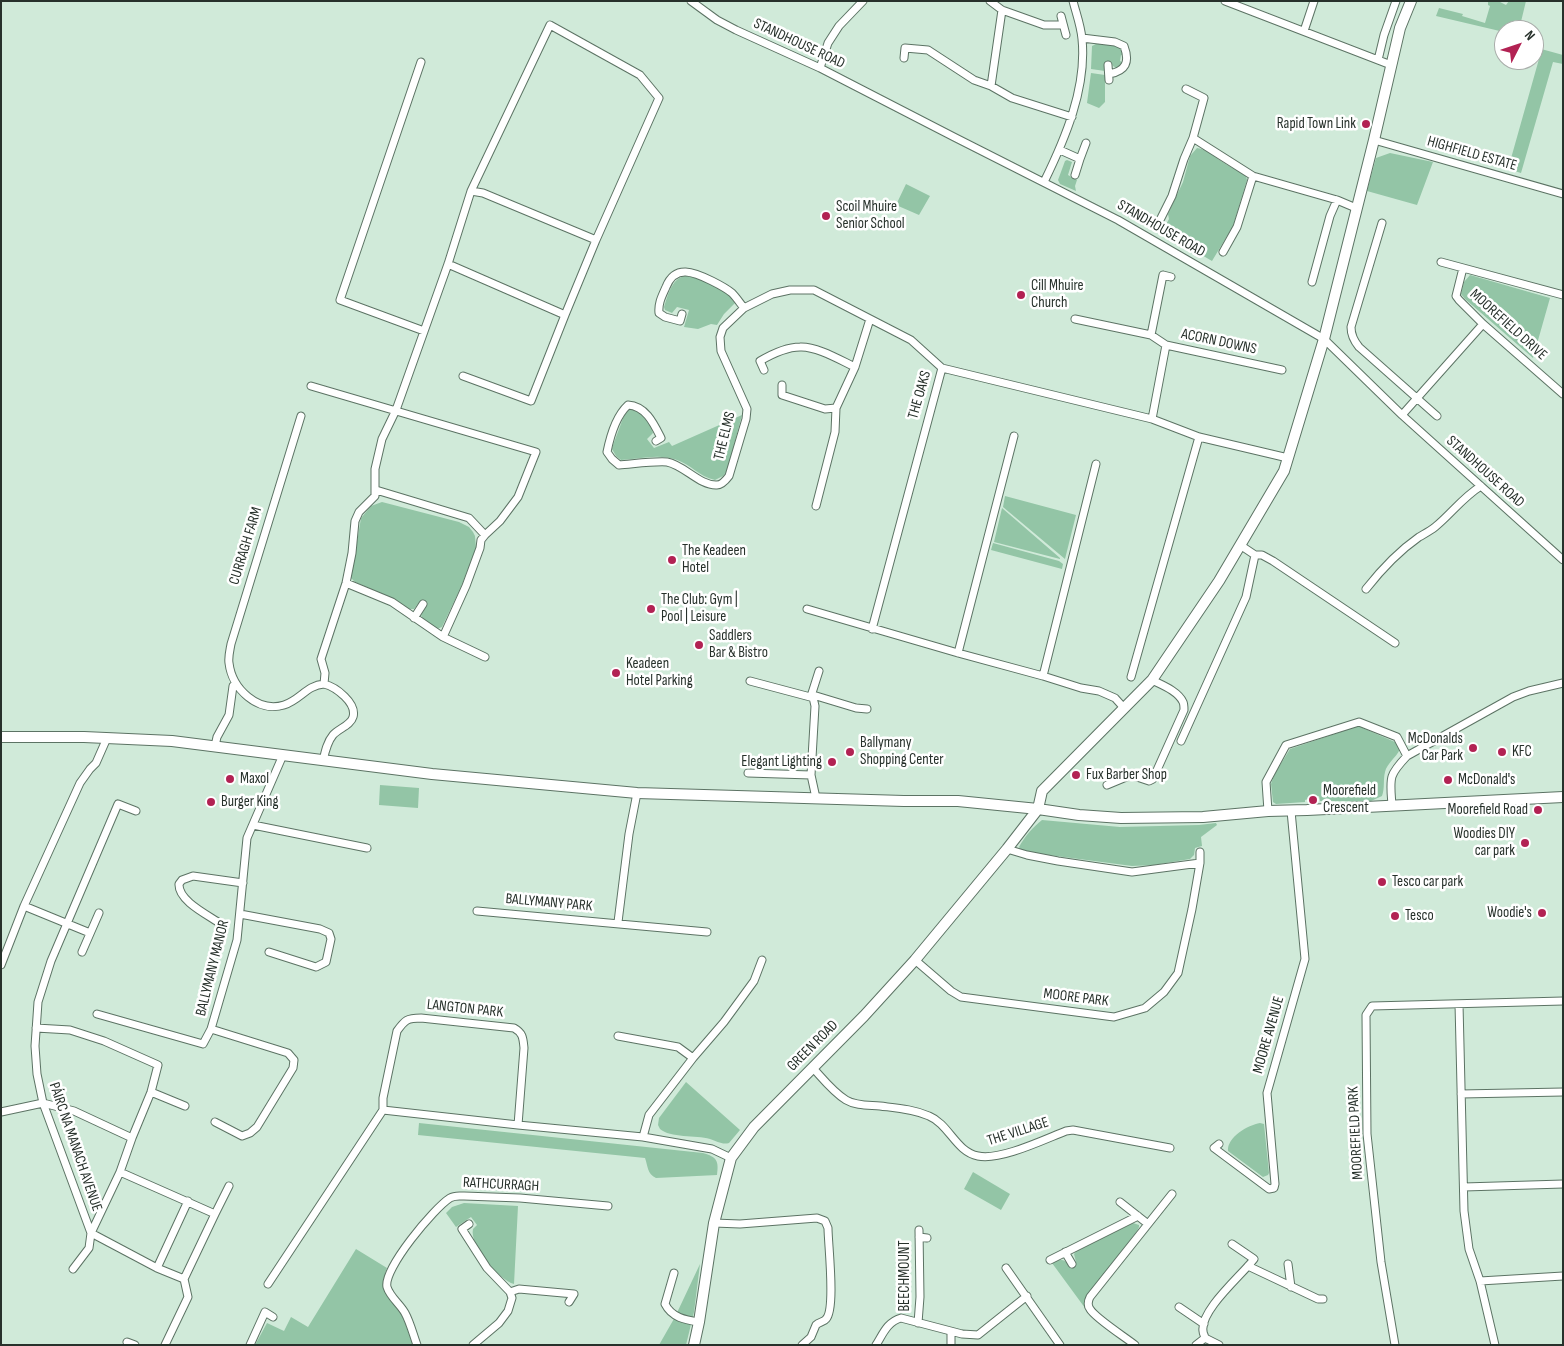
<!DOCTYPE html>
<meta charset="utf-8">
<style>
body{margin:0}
#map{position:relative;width:1564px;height:1346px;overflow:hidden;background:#d0ead9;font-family:"Sofia Sans Condensed",sans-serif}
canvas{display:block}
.frame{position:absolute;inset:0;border:2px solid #27312b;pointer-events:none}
.north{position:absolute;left:1494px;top:20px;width:50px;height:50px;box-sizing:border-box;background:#fff;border:1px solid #a9adaa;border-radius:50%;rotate:49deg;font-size:14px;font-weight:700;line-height:20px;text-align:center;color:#27312b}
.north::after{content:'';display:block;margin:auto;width:18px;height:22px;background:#b22253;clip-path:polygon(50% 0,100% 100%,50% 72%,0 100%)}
</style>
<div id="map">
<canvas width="1564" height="1346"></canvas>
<div class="frame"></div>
<div class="north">N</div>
</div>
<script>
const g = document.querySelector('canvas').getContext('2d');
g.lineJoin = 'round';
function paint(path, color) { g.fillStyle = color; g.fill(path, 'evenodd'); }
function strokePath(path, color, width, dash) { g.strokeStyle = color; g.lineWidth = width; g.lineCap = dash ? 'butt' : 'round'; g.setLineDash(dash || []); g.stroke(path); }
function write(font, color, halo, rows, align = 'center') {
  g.font = font + ' "Sofia Sans Condensed",sans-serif'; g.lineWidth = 5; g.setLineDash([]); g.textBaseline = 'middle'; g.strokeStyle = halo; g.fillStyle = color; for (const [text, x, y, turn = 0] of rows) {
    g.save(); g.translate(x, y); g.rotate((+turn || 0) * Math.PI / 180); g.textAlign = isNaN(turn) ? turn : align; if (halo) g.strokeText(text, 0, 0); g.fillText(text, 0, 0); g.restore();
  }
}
const green = new Path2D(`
 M1488,1H1498L1506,5L1509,1H1526L1519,30H1504V32L1436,16L1439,8L1463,14L1462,16L1485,23L1490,6L1488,5Z
 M1098,43L1117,46L1122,49L1124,56L1121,55L1120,61L1122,62L1119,68H1116L1113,66L1111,62L1105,63V71L1091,69L1092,46Z
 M1534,47L1563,55V64L1553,62L1521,173L1508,169L1539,59L1534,57Z
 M1091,73L1105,75V102L1099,108L1087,103Z
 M1197,148C1207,149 1213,156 1221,161C1229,167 1238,170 1246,176L1247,180L1233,226L1212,261L1162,232L1169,219L1168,214L1183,182L1190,156Z
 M1390,153L1433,162L1417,205L1367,191L1376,158Z
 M1067,160L1072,162L1068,175L1077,180L1075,186L1076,191L1060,184L1058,180L1065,161Z
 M906,184L930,196L919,215L896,205Z
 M1470,275L1550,298L1533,358L1465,299L1461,294L1464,282Z
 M684,276C695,276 718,286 727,293C730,296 732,300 735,303L724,314L717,325L711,324L698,329L684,327L689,310L677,307L672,313L665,310L664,307C668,295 671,280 684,276Z
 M633,408C643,414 652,421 653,433L647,439L654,448L669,442L672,446L742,415L727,471L723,476L715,480C698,476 692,465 677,460C659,453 639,459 621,460L616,456L612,449L613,445L625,413L629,410Z
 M1005,496L1076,515L1065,559L1003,507Z
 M382,502L459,522L469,527L473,532L475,536L476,548L461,587L442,627L437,629L424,621L421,615L427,605L420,601L414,609H407L393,599L355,582L351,578L361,518L371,506Z
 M1002,508L1060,558V559L994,542Z
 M993,543L1059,561L1063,564L1062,569L991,550Z
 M1358,726L1395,742L1400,749C1396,758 1387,763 1385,772C1383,780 1385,788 1382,796L1371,801H1320L1319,796L1305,800V802L1276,804L1273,802L1271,784L1274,775L1290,749Z
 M380,785L419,788L418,808L379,805Z
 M1042,820L1120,827L1199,825L1216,823L1217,825L1201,837L1202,846L1195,848L1194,855L1190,859L1154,865L1132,866L1026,852L1021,850L1019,847C1025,836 1033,827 1042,820Z
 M686,1082L740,1130L729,1143C722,1145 717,1141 710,1139C696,1135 670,1138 660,1129L658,1125L659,1118Z
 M419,1123L703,1153C717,1157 719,1161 717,1175L656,1178C647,1174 648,1166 645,1158L418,1135Z
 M1260,1123L1264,1124L1269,1173L1268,1175L1263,1177L1228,1151C1227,1137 1248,1125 1260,1123Z
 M973,1172L1010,1194L1001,1210L964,1189Z
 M464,1203L518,1206L514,1284C499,1280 469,1245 473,1229L477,1225L471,1217L456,1227L446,1213L452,1207Z
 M1133,1223L1139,1225V1227L1137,1231L1087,1296L1085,1308L1052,1263C1060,1259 1064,1258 1070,1266L1076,1262L1074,1254L1078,1249Z
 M356,1249L387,1268L385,1273L387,1274C379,1296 393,1297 401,1314C406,1323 409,1335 413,1345H255L267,1323L284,1331L291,1317L308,1327Z
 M700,1264L694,1312L686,1345H659L675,1317Z`);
const street = new Path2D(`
 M691,1L717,20L736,30L820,68L954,137L1118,220L1324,339L1402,415L1563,560
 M990,1L1002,10L1044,25H1063
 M1225,1L1391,65
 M1061,16L1066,35
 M1304,31L1314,1
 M1082,38L1115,42L1124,46C1130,62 1126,71 1109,74
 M904,58L905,48L928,50L974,80L991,86L1012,98L1072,117
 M1378,60L1384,35L1396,1
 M421,62L340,300L424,331
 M1108,65L1109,80
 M820,68L828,43L839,26L863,1
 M991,86L1002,10
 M1186,89L1204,98L1193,138
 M1374,140L1563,194
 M1060,150L1080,159L1086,143
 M1075,175L1080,159
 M1044,182C1065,139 1087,88 1082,39C1081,26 1076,13 1073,1
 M1382,223L1351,327C1351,335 1354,341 1359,347L1437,416
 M1157,226L1172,196L1184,159L1193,138L1253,176L1337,200L1356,208
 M1223,252L1237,227L1253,176
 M1441,262L1563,295
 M448,264L565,315L596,240L483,193L471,191L550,25L640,75L659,98L596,240
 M1463,268L1456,296L1459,300L1483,324L1563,394
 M1312,282L1330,216L1337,200
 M682,314L680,321L665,317L659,313C658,303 662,296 666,287C675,264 694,272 712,281C718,284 726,288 732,293C736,297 740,303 744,308
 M1075,319L1151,335L1166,345
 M1151,335L1163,275L1171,277
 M764,370L760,361C772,354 786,347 800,347C816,346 840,360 855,367
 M463,376L531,401L565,315
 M782,385V395L825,409L836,408
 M311,386L536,452L518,497L500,521L485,535L469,518L376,490
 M1402,415L1483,324
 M301,416L231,644C230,650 228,657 229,663C232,689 258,713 284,705C300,700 307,685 324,684
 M1152,419L1166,345L1282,370
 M656,441L661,438C654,424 646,406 628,405C616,416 610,437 607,452L612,459L619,465C633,464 654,461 667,462C684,465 700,486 717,485C722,485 726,480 729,476L746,419L747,409L721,351L720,337L723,328L744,308L772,294L790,290H814L911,340L942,368
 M816,506L835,432L836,408L855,367L870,319
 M1240,545L1255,555H1262L1273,561L1395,643
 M346,583L392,602L443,637L466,586L480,548L481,540L485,535
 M1366,589C1381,570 1399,551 1419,537C1424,534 1430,531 1435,527C1451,514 1463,497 1481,486
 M807,609L958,653L1043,676L1081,688L1099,691L1115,698L1124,708
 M414,618L423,604
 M872,629L942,368L1152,419L1199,437L1288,458
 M443,637L485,657
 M958,653L1014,436
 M1043,676L1096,464
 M1131,677L1199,437
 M750,681L814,698
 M813,695L856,708L867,709
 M1181,741L1246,597L1255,555
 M215,746L217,737L229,715L233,686L236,684
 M323,761C325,752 327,742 333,735C338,729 351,725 353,717C357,703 336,687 324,684L325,673L321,659L346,583L352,553L355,521L359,512L375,496V469L382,439L396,410L448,264L471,191
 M748,773L811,775
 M1107,785L1131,775L1149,781L1153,779L1184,710C1184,707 1184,704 1183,702C1178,691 1162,685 1152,680
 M816,798L811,775L815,706L812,693L819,671
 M1392,805C1390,778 1388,776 1407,756L1513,697L1529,691L1563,683
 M1268,811L1266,782L1286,745L1359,722L1397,737L1407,756
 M253,825L367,848
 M1007,849L1027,855L1058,861L1132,872L1200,863
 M477,911L707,932
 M240,914L320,929L329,933L331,939L326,962L316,967L269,952
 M618,922L629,834L637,793
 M221,924C208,915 178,901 179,884L182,880L193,876L243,883
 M90,933L24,906L80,783L90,769L96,763L107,738
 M82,952L99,913
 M915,960L951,991L961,997L1114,1017L1145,1008L1164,992L1178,973L1192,909L1200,863V852
 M1,965L24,906
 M1459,1004L1464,1211L1469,1249L1480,1281L1495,1345
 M97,1014L203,1044L211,1029L237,940L247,838L283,755
 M211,1029L288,1053L294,1060L293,1068L257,1127L250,1133L242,1136L215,1122
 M618,1036L678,1047L693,1058
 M813,1068C823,1079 833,1092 846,1100C856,1106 869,1105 880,1106C896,1108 913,1109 929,1116C949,1124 956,1152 978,1156C1000,1161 1045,1139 1066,1131L1073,1130L1170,1148
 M151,1092L185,1106
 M1461,1094L1563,1092
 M383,1110V1098L397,1031C405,1020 407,1018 421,1018L514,1028C523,1033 523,1038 524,1048L518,1125
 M1,1112L43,1103L74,1111L132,1138L151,1092L158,1065L104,1041L70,1030L36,1028
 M643,1137L649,1115L693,1058L724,1022L754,981L762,960
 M132,1138L120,1172L215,1214L229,1186
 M1219,1144L1214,1148L1269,1189L1274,1188L1275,1184L1267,1093L1305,959L1291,811
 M120,1172L91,1233L157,1268L184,1279L188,1297L165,1345
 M1464,1187L1563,1184
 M1120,1202L1148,1224
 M714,1223L740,1224L817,1218L825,1221L828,1228C828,1244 836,1309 826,1319C824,1322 819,1322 816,1325L811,1337L802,1345
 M469,1224L462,1229L487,1268L510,1292L512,1298L508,1311L499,1323L473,1345
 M919,1237L927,1238
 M1065,1252L1072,1264
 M1050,1260L1138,1216
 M1288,1264L1291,1287
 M1248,1266L1318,1299H1323
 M157,1268L188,1201
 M1006,1268L1060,1345
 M73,1269L89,1248L91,1233L43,1103L37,1074L35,1046L38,1002L51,961L118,804L136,811
 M674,1273L665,1304C672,1318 686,1320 699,1322
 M184,1279L215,1214
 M1480,1281L1563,1276
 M268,1284L383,1110L518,1125L643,1137L712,1149L731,1158
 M510,1292L519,1289L574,1294L569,1302
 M1179,1307L1204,1324
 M918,1323L920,1297L919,1230
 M1205,1338C1205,1336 1203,1334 1203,1331C1200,1310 1242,1275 1254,1259L1232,1244
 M1205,1338L1219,1345
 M127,1342L135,1345
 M250,1345L265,1312L273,1317
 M417,1345C413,1334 410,1322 405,1313C400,1304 390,1297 387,1287C383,1269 434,1208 450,1198C455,1195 459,1196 464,1196L520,1198L608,1206
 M876,1345C883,1334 887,1322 901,1318L962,1334L978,1335L1027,1296
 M951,1345V1332
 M1135,1345C1125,1337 1095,1318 1090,1309C1087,1305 1088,1301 1090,1297L1172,1194
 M1196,1345L1205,1338
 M1395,1345L1381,1262L1367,1134L1366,1015L1372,1006L1563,1001`);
const secondary = new Path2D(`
 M1,737H84L172,741L432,774L637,793L904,801H958L1038,809L1079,815L1121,818L1203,817L1268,811L1307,810L1563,797
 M694,1345L699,1322L714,1223L731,1158L754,1127L864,1016L915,960L1007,849L1038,809L1042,791L1152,680L1219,581L1284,471L1324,339L1374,140L1400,28L1411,1`);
const markers = [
 [1366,124,5,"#b22253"],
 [826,216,5,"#b22253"],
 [1021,295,5,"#b22253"],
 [672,560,5,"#b22253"],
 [651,609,5,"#b22253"],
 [699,645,5,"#b22253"],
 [616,673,5,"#b22253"],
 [1473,748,5,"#b22253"],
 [850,752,5,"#b22253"],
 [1502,752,5,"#b22253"],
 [832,762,5,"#b22253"],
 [1076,775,5,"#b22253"],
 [230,779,5,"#b22253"],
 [1448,780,5,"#b22253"],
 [1313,800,5,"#b22253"],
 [211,802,5,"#b22253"],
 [1538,810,5,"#b22253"],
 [1525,843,5,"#b22253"],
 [1382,882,5,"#b22253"],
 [1542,913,5,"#b22253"],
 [1395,916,5,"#b22253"]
];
const streetNames = [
 ["STANDHOUSE ROAD",799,44,25],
 ["HIGHFIELD ESTATE",1472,154,16],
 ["STANDHOUSE ROAD",1161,229,30],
 ["MOOREFIELD DRIVE",1508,325,42],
 ["ACORN DOWNS",1219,342,12],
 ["THE OAKS",920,395,-74],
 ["THE ELMS",725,436,-76],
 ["STANDHOUSE ROAD",1485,472,42],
 ["CURRAGH FARM",246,546,-73],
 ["BALLYMANY PARK",549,903,5],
 ["BALLYMANY MANOR",213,968,-76],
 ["MOORE PARK",1076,998,7],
 ["LANGTON PARK",465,1009,6],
 ["MOORE AVENUE",1269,1035,-74],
 ["GREEN ROAD",813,1046,-45],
 ["THE VILLAGE",1018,1132,-18],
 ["MOOREFIELD PARK",1356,1133,-93],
 ["PÁIRC NA MANACH AVENUE",75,1147,71],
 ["RATHCURRAGH",501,1185,3],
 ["BEECHMOUNT",905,1276,-90]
];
const poiNames = [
 ["Rapid Town Link",1356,124,"right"],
 ["Scoil Mhuire",836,207],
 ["Senior School",836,224],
 ["Cill Mhuire",1031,286],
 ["Church",1031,303],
 ["The Keadeen",682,551],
 ["Hotel",682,568],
 ["The Club: Gym |",661,600],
 ["Pool | Leisure",661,617],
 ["Saddlers",709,636],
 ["Bar & Bistro",709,653],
 ["Keadeen",626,664],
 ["Hotel Parking",626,681],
 ["McDonalds",1463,739,"right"],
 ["Car Park",1463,756,"right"],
 ["Ballymany",860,743],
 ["Shopping Center",860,760],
 ["KFC",1512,752],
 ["Elegant Lighting",822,762,"right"],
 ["Fux Barber Shop",1086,775],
 ["Maxol",240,779],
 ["McDonald's",1458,780],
 ["Moorefield",1323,791],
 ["Crescent",1323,808],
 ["Burger King",221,802],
 ["Moorefield Road",1528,810,"right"],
 ["Woodies DIY",1515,834,"right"],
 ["car park",1515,851,"right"],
 ["Tesco car park",1392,882],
 ["Woodie's",1532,913,"right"],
 ["Tesco",1405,916]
];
paint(green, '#93c5a6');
strokePath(street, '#5c7364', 9);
strokePath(secondary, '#5c7364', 12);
strokePath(street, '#fff', 7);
strokePath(secondary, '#fff', 10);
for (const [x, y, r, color] of markers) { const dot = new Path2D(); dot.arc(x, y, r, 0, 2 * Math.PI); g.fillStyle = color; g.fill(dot); strokePath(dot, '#fff', 2); }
write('15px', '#27312b', '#fff', streetNames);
write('15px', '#27312b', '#fff', poiNames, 'left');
</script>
